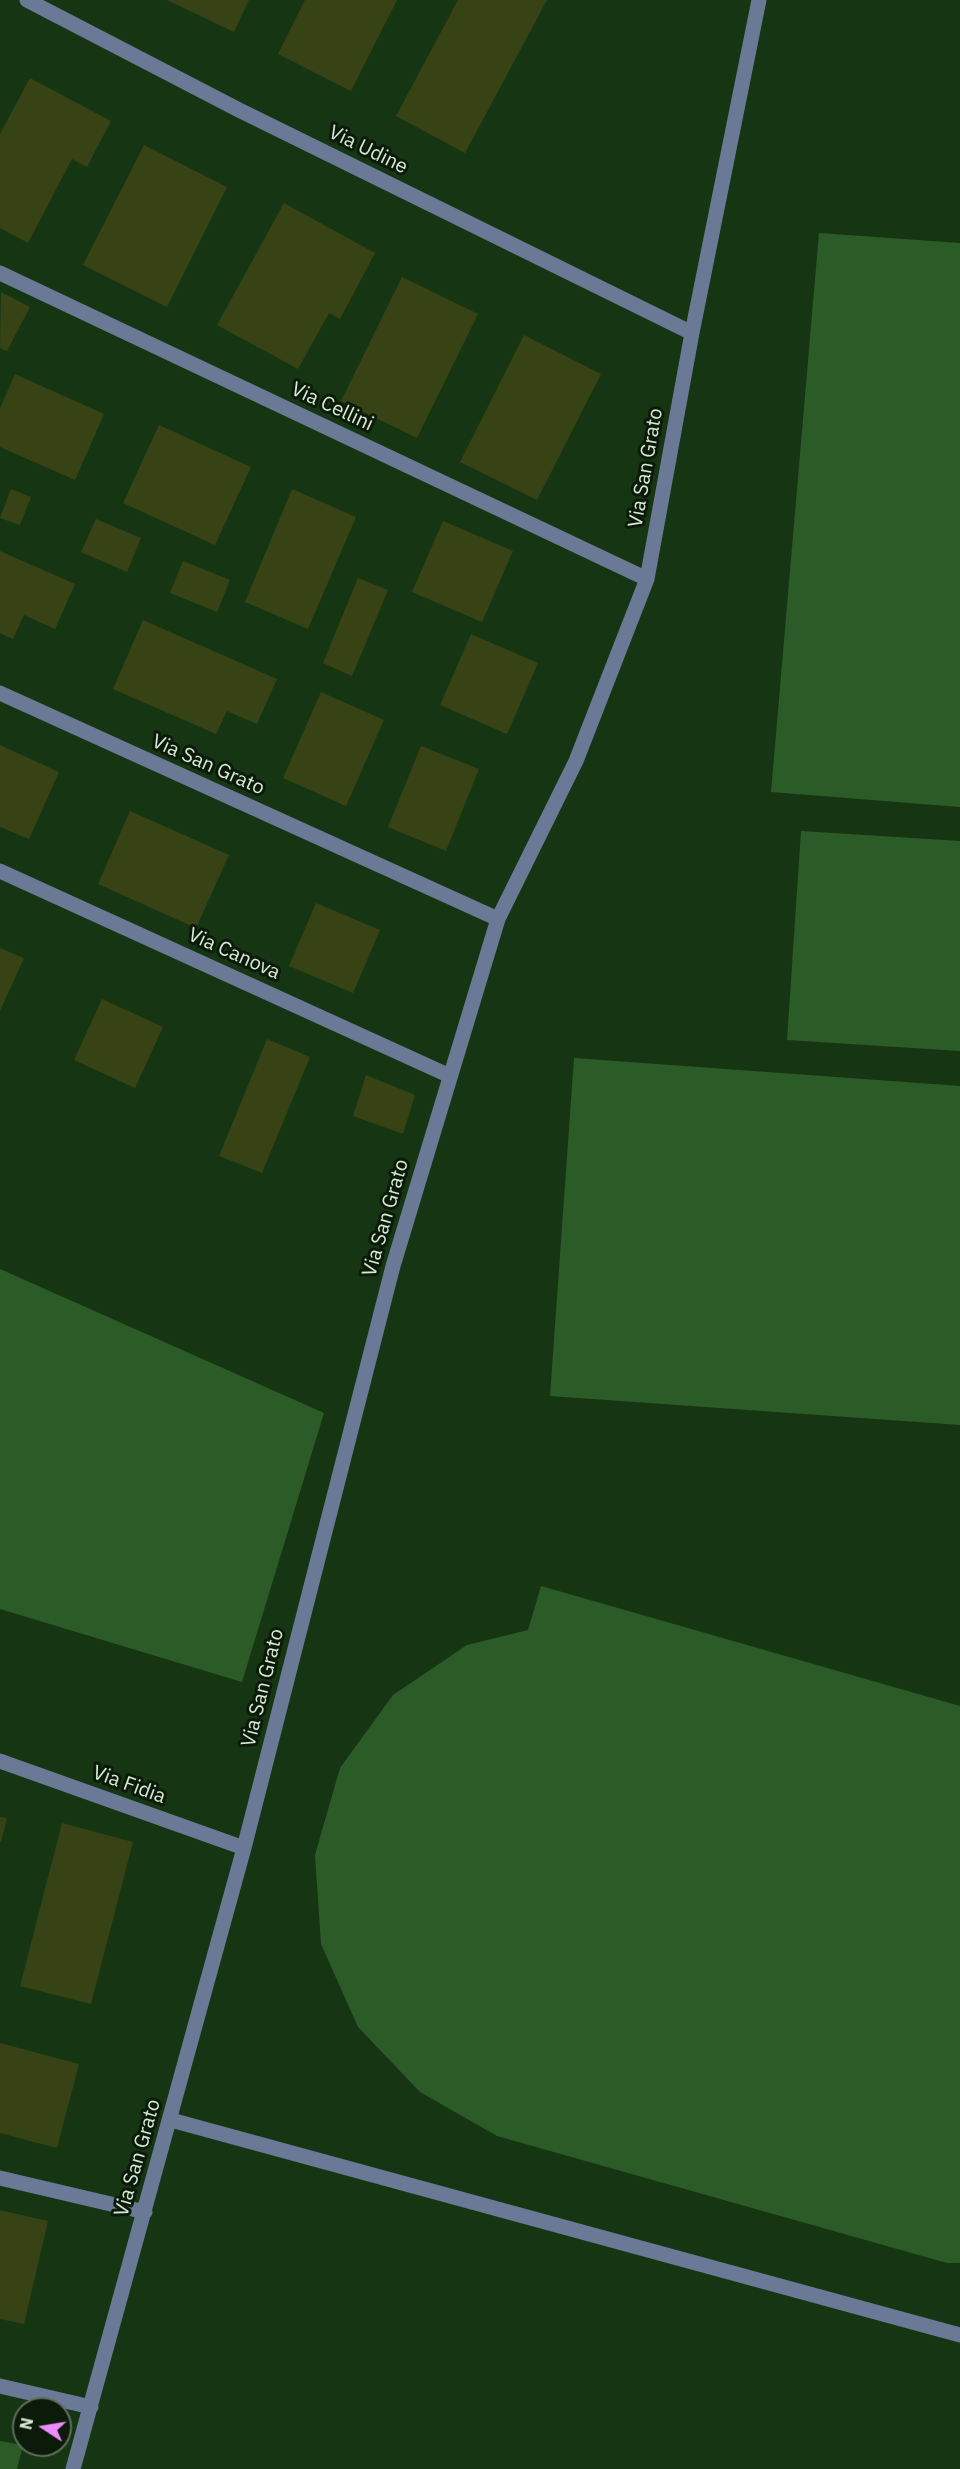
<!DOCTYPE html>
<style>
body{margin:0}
#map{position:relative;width:960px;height:2469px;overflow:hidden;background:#163613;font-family:"IBM Plex Sans",sans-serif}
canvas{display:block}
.north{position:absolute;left:12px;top:2397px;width:60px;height:60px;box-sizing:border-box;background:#0c1a0a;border:2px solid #5d6d5b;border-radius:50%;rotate:282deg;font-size:16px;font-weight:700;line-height:24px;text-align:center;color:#d7ead5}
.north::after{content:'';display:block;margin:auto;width:21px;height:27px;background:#ec8cfb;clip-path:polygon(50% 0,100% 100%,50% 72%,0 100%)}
</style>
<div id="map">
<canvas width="960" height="2469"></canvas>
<div class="north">N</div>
</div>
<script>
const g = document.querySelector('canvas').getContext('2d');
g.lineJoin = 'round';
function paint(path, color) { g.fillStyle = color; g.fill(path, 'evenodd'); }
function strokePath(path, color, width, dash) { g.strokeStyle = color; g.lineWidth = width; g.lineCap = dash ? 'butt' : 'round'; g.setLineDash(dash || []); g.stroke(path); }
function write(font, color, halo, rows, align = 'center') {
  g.font = font + ' "IBM Plex Sans",sans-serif'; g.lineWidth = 6; g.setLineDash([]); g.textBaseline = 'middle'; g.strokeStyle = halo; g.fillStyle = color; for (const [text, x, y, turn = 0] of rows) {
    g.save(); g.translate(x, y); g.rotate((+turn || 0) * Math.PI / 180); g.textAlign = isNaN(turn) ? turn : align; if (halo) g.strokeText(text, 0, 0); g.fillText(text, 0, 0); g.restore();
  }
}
const green = new Path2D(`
 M819,233L960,243V807L771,792Z
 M801,831L960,841V1051L787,1040Z
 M574,1058L960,1086V1425L550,1396Z
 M0,1269L324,1413L242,1682L0,1609Z
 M541,1586L960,1706V2263H947L497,2136L420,2092L358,2027L321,1944L315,1855L340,1768L393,1695L467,1645L528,1630Z
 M0,2441L23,2445L17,2469H0Z`);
const building = new Path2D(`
 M167,0H249L234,32Z
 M305,0H397L351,91L278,54Z
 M458,0H547L465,153L396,116Z
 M30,78L111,121L87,167L72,159L28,243L0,228V134Z
 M144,145L227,187L167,307L83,265Z
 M284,203L375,253L340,319L329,313L298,369L217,325Z
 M402,277L478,314L417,438L341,401Z
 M1,292L30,307L7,351L0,348Z
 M524,335L601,374L537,500L460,462Z
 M15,374L104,414L75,480L0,447V408Z
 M159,425L251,467L215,545L123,503Z
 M11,489L31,497L20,525L0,518Z
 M292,489L356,517L308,629L245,602Z
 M96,519L141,538L127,572L81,552Z
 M443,521L513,551L482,622L412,592Z
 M0,551L75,584L55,629L24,615L13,639L0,633Z
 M183,561L230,580L217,612L170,593Z
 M358,578L388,590L352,676L323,663Z
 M143,620L277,679L257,724L227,711L216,734L113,689Z
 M471,634L538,663L507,734L440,705Z
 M321,692L384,720L346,806L283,778Z
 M0,745L59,772L29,839L0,827Z
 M421,746L479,769L446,851L388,827Z
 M130,811L229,855L196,928L98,884Z
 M316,903L380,930L353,993L289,966Z
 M0,948L24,958L0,1011Z
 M102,999L163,1027L135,1088L74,1060Z
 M267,1039L310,1057L262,1173L219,1156Z
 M366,1075L415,1095L403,1134L353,1116Z
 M0,1817L7,1818L1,1842H0Z
 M62,1823L133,1842L91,2004L20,1986Z
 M0,2043L79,2064L57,2148L0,2133Z
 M0,2210L48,2221L24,2324L0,2319Z`);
const minor = new Path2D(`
 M27,0L239,110L692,333
 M0,273L647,579
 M0,693L498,919
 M0,871L450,1076
 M0,1761L244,1848
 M171,2120L960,2335
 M0,2178L145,2212
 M0,2386L91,2407
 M73,2469L244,1848L393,1266L498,919L576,761L647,579L692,333L759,0`);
const streetNames = [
 ["Via Udine",368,150,26],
 ["Via Cellini",332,407,25],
 ["Via San Grato",646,468,-80],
 ["Via San Grato",208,765,24],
 ["Via Canova",234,954,24],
 ["Via San Grato",386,1218,-74],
 ["Via San Grato",263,1688,-76],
 ["Via Fidia",129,1785,20],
 ["Via San Grato",138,2158,-74]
];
paint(green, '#2b5c27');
paint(building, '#374314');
strokePath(minor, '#697996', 15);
write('20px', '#d7ead5', '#0c1a0a', streetNames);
</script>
